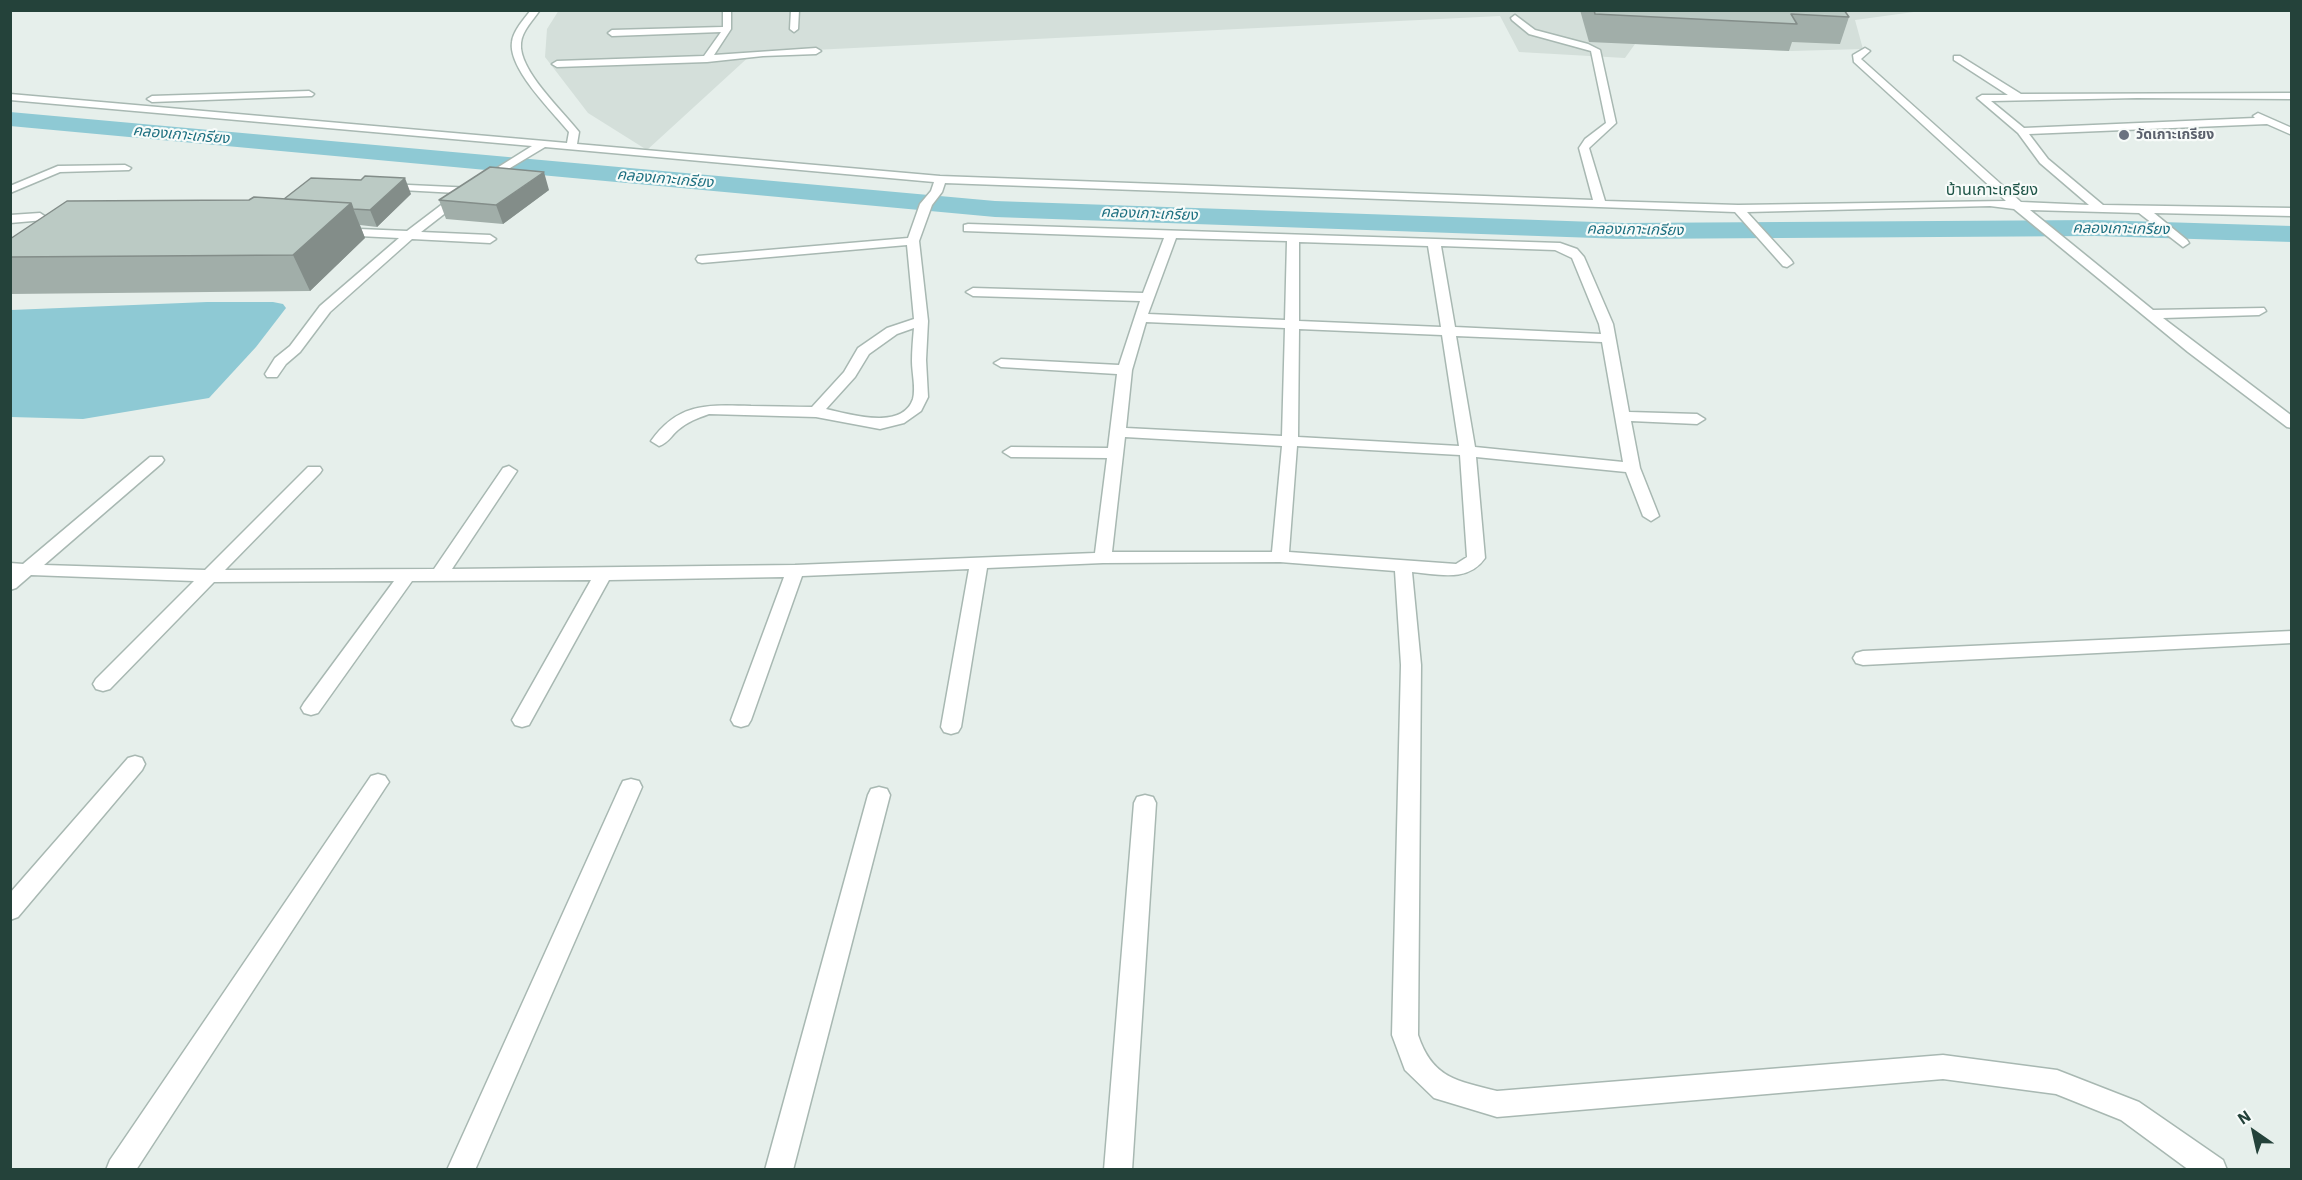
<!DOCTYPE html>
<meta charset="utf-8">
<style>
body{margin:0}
#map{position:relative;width:2302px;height:1180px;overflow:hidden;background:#e6efeb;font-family:"IBM Plex Sans",sans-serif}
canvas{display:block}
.frame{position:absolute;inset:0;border:12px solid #24423a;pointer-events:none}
.north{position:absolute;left:2224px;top:1102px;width:60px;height:60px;-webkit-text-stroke:4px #f7fbf9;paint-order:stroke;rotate:326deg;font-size:16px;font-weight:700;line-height:24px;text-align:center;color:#24423a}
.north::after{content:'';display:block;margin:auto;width:21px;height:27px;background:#24423a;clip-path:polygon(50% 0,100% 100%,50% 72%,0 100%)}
</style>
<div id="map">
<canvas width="2302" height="1180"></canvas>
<div class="frame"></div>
<div class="north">N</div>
</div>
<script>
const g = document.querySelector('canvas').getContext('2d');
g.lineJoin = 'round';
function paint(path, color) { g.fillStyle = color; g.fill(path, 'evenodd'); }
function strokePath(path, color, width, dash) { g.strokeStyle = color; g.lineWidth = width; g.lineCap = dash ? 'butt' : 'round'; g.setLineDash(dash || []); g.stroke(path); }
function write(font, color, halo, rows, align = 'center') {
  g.font = font + ' "IBM Plex Sans","Noto Sans Thai",sans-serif'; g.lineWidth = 4.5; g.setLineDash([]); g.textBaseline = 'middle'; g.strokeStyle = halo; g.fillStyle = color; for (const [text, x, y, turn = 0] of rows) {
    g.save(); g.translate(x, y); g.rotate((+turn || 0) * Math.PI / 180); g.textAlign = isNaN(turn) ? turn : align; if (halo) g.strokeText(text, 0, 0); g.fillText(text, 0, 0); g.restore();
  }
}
const built = new Path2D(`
 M559,10L1921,11L1855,20L1863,49L1792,51L1635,44L1625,58L1519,52L1500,16L753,53L647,150L588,113L545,57L547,29Z`);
const water = new Path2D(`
 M207,302H273L283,304L286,308L256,347L209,398L83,419L11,417V310Z`);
const canal = new Path2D(`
 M10,112L995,201L1624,223L2096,220L2292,226V242L2096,236L1624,239L995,217L10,126Z`);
const minor = new Path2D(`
 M531,10H540C533,20 522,31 521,43C518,70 563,111 579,132L577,144L940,176L1593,200L1579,148L1585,139L1606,123L1591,51L1529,34L1512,20L1511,18L1515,15L1535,30L1588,44L1600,50L1616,123L1589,148L1605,201L1738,205L2006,201L1854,62L1853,55L1865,48L1870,51L1861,59L2021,202L2089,205L2040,163L2018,133L1977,98L1982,95H2008L1954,60V56H1960L2021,94L2292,93V99L2137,98L1991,101L2024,128L2255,118L2253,116L2258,113L2292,128V135L2267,124L2029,134L2048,159L2103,205L2292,208V216L2154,213L2187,240L2189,243L2183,247L2139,213L2030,210L2153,310L2264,308L2266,311L2259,315L2163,318L2292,416V428L2287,427L2188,352L2014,209L1990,206L1747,212L1791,260L1793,263L1787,267L1783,266L1735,212L945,183L942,192L932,205L919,241L928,321L926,360L928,397L921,411L904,423L880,429L816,417L709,414C698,418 687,422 678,430C671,436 668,443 659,446L651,441C679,402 708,405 751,406C771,406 792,407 812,407L844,372L858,348L887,328L914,319L907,245L702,263L698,262L696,259L698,256L908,238L920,204L931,191L934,182L545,147L485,183L479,180L481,178L532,146L10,100V94L567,143L569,132C553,112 508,69 512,42C513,31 524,19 531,10ZM914,328C913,339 912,350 912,361C912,373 916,388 913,399C902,431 849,414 826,409L855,377L869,354L897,334Z
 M723,10H731V29L714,55L816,48L821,51L816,54L763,56L707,62L557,67L552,64L557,61L704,56L721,32L612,36L608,33L612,30L723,27Z
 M791,10H799L798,29L794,32L790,29Z
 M309,91L314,94L312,96L152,102L147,99L152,96Z
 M125,165L131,168L129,170L60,172L10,193V186L58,166Z
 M387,184L474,188V192L467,193L466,197L421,232L490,235L496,239L490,243L412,239L330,312L300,352L286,364L277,377H267L265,374L275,358L290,346L320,306L399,238L339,235L333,231L335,228L407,231L457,193L383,189L381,187Z
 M40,213L46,217L44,220L10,223V215Z
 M968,224L1560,243L1577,249L1584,257L1613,324L1629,412L1697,414L1705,419L1697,424L1631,421L1640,468L1659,516L1651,521L1643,516L1626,472L1476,457L1485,558C1468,583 1438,574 1412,572L1421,665L1418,1035C1432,1078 1457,1081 1497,1091L1943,1055L2057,1070L2139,1102L2223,1160L2227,1170H2189L2121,1120L2056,1094L1943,1079L1497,1117L1434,1098L1405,1070L1392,1035L1401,665L1395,571L1280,562L1103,563L987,568L961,727L958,732L951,734L944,732L941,727L969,569L802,576L751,720L748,725L741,727L734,725L731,720L784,577L609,580L529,725L522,727L515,725L512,720L591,580L412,581L318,713L311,715L304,713L301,708L304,703L394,581L214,582L110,689L103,691L96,689L93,684L96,679L194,581L31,575L16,588L10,590V563L23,564L150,457H162L164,460L162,463L44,565L205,570L308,467H320L322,470L320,473L225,570L434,569L503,468L509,466L517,471L452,569L795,565L1095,553L1107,458L1011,457L1003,452L1011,447L1108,448L1117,374L1001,367L994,363L1001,359L1119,365L1140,301L973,296L966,292L973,288L1143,293L1164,238L964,231V225ZM1176,238L1287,241L1285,320L1148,314ZM1299,242L1428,246L1441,327L1299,321ZM1441,246L1555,250L1572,258L1599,324L1601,334L1455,327ZM1146,322L1285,328L1282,436L1126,428L1132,370ZM1299,329L1442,335L1459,446L1298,437ZM1456,336L1602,342L1623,462L1475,447ZM1125,437L1282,446L1272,552H1112ZM1297,446L1460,455L1467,557L1456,564L1289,552Z
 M2292,631V643L1863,665L1856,663L1853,658L1856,653L1863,651Z
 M135,756L142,758L145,764L142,770L18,917L10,920V893L128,758Z
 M378,774L385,776L389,782L385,788L136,1170H106L110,1160L371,776Z
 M631,779L639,781L642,787L475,1170H447L620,787L623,781Z
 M879,787L887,789L890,795L793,1170H765L868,795L871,789Z
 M1145,795L1153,797L1156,803L1132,1170H1104L1134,803L1137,797Z`);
const wall = new Path2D(`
 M1580,10H1844L1849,17L1840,44L1792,42L1789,51L1589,42Z
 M549,190L503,224L446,219L439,200Z
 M411,194L377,227L360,225L365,238L310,291L10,294V239L249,200Z`);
const shadedWall = new Path2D(`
 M544,172L549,190L503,224L496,205Z
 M405,178L411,194L377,227L370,210Z
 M351,203L365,238L310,291L293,255Z`);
const building = new Path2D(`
 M1594,10H1844L1849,17L1791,14L1797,24L1595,14Z
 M490,167L544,172L496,205L439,200Z
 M365,176L405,178L370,210L353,209L351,203L284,199L311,178L361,180Z
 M254,197L351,203L293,255L10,257V239L67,201L249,200Z`);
const markers = [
 [2124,135,6,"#6b7280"]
];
const farWorshipnames = [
 ["วัดเกาะเกรียง",2136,135]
];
const farWaternames = [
 ["คลองเกาะเกรียง",181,135,5],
 ["คลองเกาะเกรียง",665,179,5],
 ["คลองเกาะเกรียง",1149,214,2],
 ["คลองเกาะเกรียง",2121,229,1],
 ["คลองเกาะเกรียง",1635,230,1]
];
const farQuarternames = [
 ["บ้านเกาะเกรียง",1992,190]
];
paint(built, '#d4dfda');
paint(water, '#8ec9d4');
paint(canal, '#8ec9d4');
strokePath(minor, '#a8b8b2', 3);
paint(minor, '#fff');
paint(wall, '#a1aea9');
paint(shadedWall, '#838d89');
paint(building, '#bbcac4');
strokePath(building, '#838d89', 1.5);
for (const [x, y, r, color] of markers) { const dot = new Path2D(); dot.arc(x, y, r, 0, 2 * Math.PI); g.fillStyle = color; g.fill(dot); strokePath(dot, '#f7fbf9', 2); }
write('bold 14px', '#5b616d', '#f7fbf9', farWorshipnames, 'left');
write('italic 15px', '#1c6f80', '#f7fbf9', farWaternames);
write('16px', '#1f5548', '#f7fbf9', farQuarternames);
</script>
